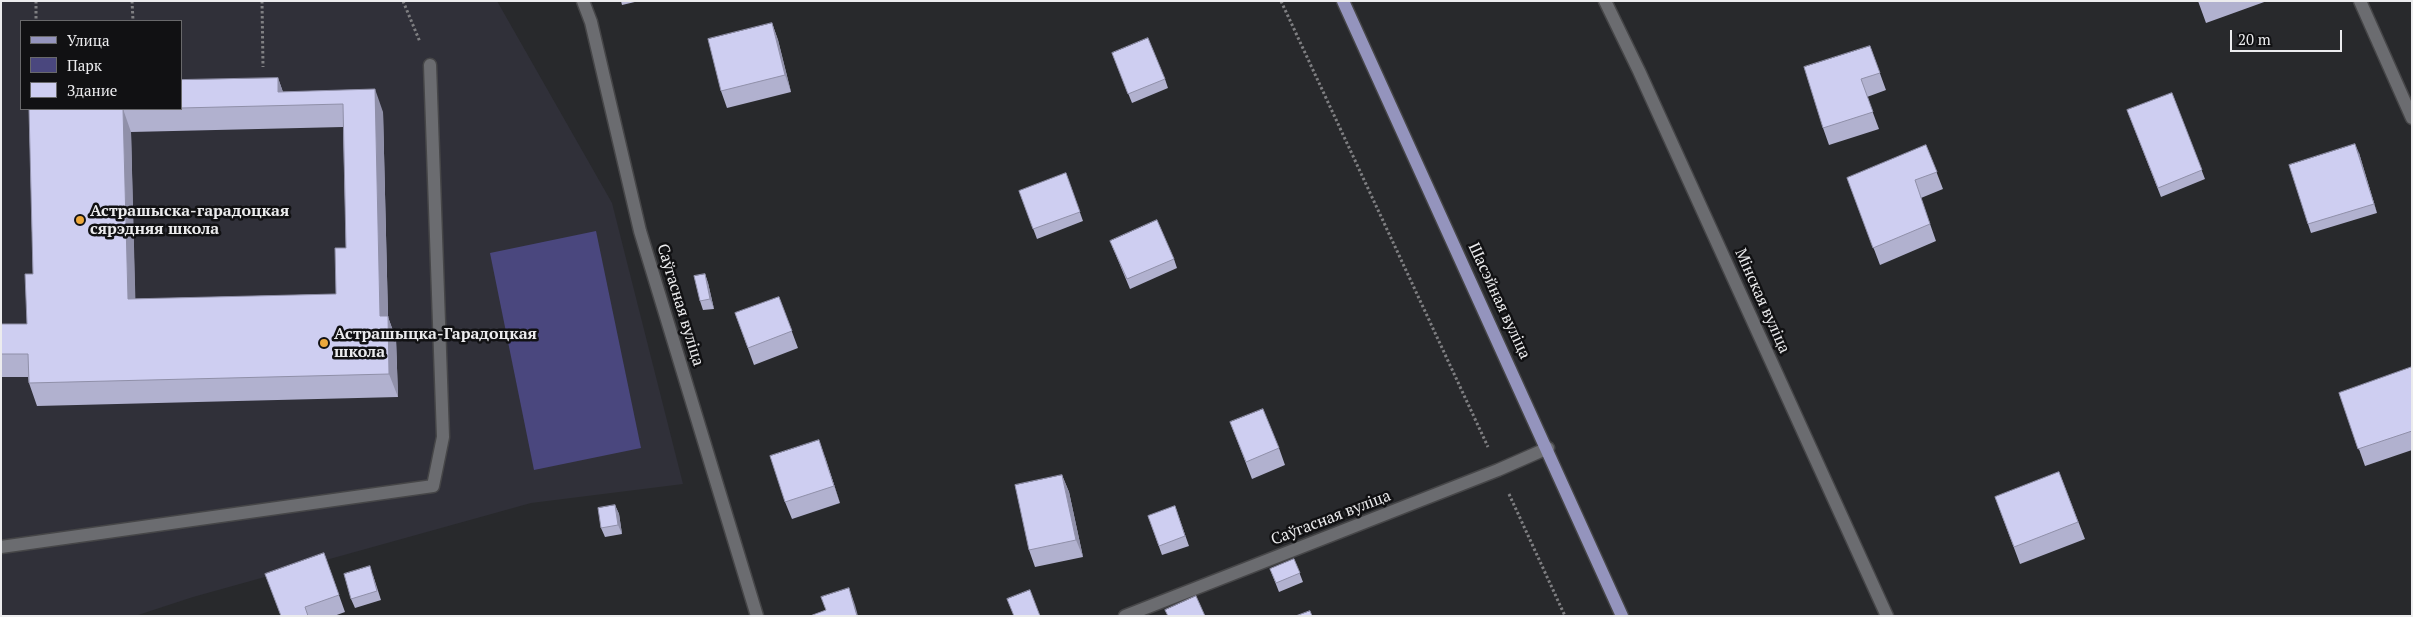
<!DOCTYPE html>
<meta charset="utf-8">
<style>
body{margin:0}
#map{position:relative;width:2413px;height:617px;overflow:hidden;background:#28292c;font-family:"PT Serif",serif}
canvas{display:block}
.frame{position:absolute;inset:0;border:2px solid #ececee;pointer-events:none}
.legend{position:absolute;left:20px;top:20px;width:162px;height:90px;box-sizing:border-box;background:#111113;border:1px solid #69696b;margin:0;padding:6px 9px;list-style:none;font-size:15px;color:#ececee}
.legend li{display:flex;align-items:center;gap:10px;height:25px}
.legend b{width:25px;border:1px solid #69696b}
.scale{position:absolute;left:2230px;top:30px;width:112px;height:22px;box-sizing:border-box;border:2px solid #ececee;border-top:0;padding-left:6px;font-size:15px;line-height:18px;white-space:nowrap;color:#ececee;-webkit-text-stroke:4px #111113;paint-order:stroke}
</style>
<div id="map">
<canvas width="2413" height="617"></canvas>
<div class="frame"></div>
<ul class="legend">
<li><b style="height:6px;background:#9494bd"></b>Улица</li>
<li><b style="height:14px;background:#4a477e"></b>Парк</li>
<li><b style="height:14px;background:#cecef1"></b>Здание</li>
</ul>
<div class="scale">20 m</div>
</div>
<script>
const g = document.querySelector('canvas').getContext('2d');
g.lineJoin = 'round';
function paint(path, color) { g.fillStyle = color; g.fill(path, 'evenodd'); }
function strokePath(path, color, width, dash) { g.strokeStyle = color; g.lineWidth = width; g.lineCap = dash ? 'butt' : 'round'; g.setLineDash(dash || []); g.stroke(path); }
function write(font, color, halo, rows, align = 'center') {
  g.font = font + ' "PT Serif",serif'; g.lineWidth = 5; g.setLineDash([]); g.textBaseline = 'middle'; g.strokeStyle = halo; g.fillStyle = color; for (const [text, x, y, turn = 0] of rows) {
    g.save(); g.translate(x, y); g.rotate((+turn || 0) * Math.PI / 180); g.textAlign = isNaN(turn) ? turn : align; if (halo) g.strokeText(text, 0, 0); g.fillText(text, 0, 0); g.restore();
  }
}
const built = new Path2D(`
 M1,1H497L612,203L683,484L531,503L193,597L135,616H1ZM21,21H181V109H21Z`);
const green = new Path2D(`
 M596,231L641,448L534,470L490,253Z`);
const path = new Path2D(`
 M36,1V21
 M132,1L133,21
 M262,1L263,67
 M403,1L420,42
 M1281,1L1488,447
 M1509,494L1565,616`);
const service = new Path2D(`
 M1,547L433,486L443,437L430,65`);
const minor = new Path2D(`
 M583,1L591,22L640,231L757,616
 M1605,1L1639,71L1887,616
 M2360,1L2412,118
 M1125,616L1498,470L1548,448`);
const primary = new Path2D(`
 M1343,1L1622,616`);
const wall = new Path2D(`
 M621,1H639L622,5Z
 M2198,1H2267L2206,23Z
 M772,23L778,40L791,92L727,108L721,91Z
 M1870,46L1886,90L1867,97L1879,129L1829,145L1823,128Z
 M1112,53L1165,79L1168,88L1132,103Z
 M278,78L283,92L383,112L388,317L396,339L398,397L37,406L29,383L28,377H1V324H27L33,274L29,109H181V80ZM343,127L346,248L336,294L135,299L131,132Z
 M2172,93L2205,179L2161,197L2127,110Z
 M1926,145L1943,189L1921,198L1936,241L1880,265L1847,178Z
 M2359,153L2377,213L2311,233L2308,224Z
 M1066,173L1083,221L1037,239L1019,191Z
 M1110,241L1174,259L1177,268L1130,289Z
 M705,274L708,283L714,309L703,310L700,301Z
 M779,297L798,348L754,365L735,313Z
 M2412,367V450L2365,466L2339,393Z
 M1230,422L1279,448L1285,465L1252,479Z
 M825,457L840,503L792,519L785,502Z
 M2059,472L2085,539L2020,564L1995,497Z
 M1062,475L1069,492L1083,557L1035,567L1029,550Z
 M615,505L619,514L622,534L605,537L601,528Z
 M1175,506L1189,546L1162,555L1148,516Z
 M324,553L345,612L334,616H280Z
 M1294,559L1303,582L1279,592L1270,569Z
 M373,575L381,600L355,608L351,599Z`);
const shadedWall = new Path2D(`
 M772,23L778,40L791,92L785,75Z
 M278,78L286,101L278,92Z
 M375,89L383,112L388,317L396,339L398,397L389,374L380,316Z
 M123,109L131,132L136,322L128,299Z
 M2355,144L2359,153L2377,213L2374,204Z
 M705,274L708,283L714,309L710,299Z
 M819,440L825,457L840,503L834,486Z
 M1062,475L1069,492L1083,557L1076,540Z
 M615,505L619,514L622,534L618,525Z
 M849,588L855,605L858,616H857Z`);
const building = new Path2D(`
 M772,23L785,75L721,91L708,39Z
 M1148,38L1165,79L1128,94L1112,53Z
 M1870,46L1880,73L1861,79L1873,112L1823,128L1804,67Z
 M278,78V92L375,89L380,316H388L389,374L29,383L28,354H1V324H27L25,274H33L29,109H137H123L128,299L336,294L335,248H346L343,104L181,108V80Z
 M2172,93L2202,170L2158,188L2127,110Z
 M2355,144L2374,204L2308,224L2289,165Z
 M1926,145L1937,172L1915,180L1930,224L1873,248L1847,178Z
 M1066,173L1080,212L1033,229L1019,191Z
 M1157,220L1174,259L1127,279L1110,241Z
 M705,274L710,299L700,301L694,276Z
 M779,297L792,331L748,348L735,313Z
 M2412,367V431L2358,449L2339,393Z
 M1263,409L1279,448L1246,462L1230,422Z
 M819,440L834,486L785,502L770,456Z
 M2059,472L2078,522L2014,547L1995,497Z
 M1062,475L1076,540L1029,550L1015,485Z
 M615,505L618,525L601,528L598,508Z
 M1175,506L1185,536L1159,546L1148,516Z
 M324,553L339,595L305,607L308,616H281L265,574Z
 M1294,559L1300,573L1276,583L1270,569Z
 M370,566L377,591L351,599L344,574Z
 M849,588L857,616H810L826,610L821,597Z
 M1030,590L1040,616H1014L1007,599Z
 M1196,596L1205,616H1168L1165,610Z
 M1310,611L1312,616H1296Z`);
const markers = [
 [80,220,5,"#eda83b"],
 [324,343,5,"#eda83b"]
];
const poiNames = [
 ["Астрашыска-гарадоцкая",90,211],
 ["сярэдняя школа",90,229],
 ["Астрашыцка-Гарадоцкая",334,334],
 ["школа",334,352]
];
const streetNames = [
 ["Шасэйная вуліца",1499,301,65],
 ["Мінская вуліца",1762,301,66],
 ["Саўгасная вуліца",680,305,73],
 ["Саўгасная вуліца",1331,518,-21]
];
paint(built, '#303039');
paint(green, '#4a477e');
strokePath(service, '#464648', 15);
strokePath(minor, '#464648', 15);
strokePath(primary, '#464648', 15);
strokePath(path, '#7f7f82', 3, [2.5, 2.5]);
strokePath(service, '#6b6c70', 12);
strokePath(minor, '#6b6c70', 12);
strokePath(primary, '#9494bd', 12);
paint(wall, '#b1b1cf');
paint(shadedWall, '#9090a9');
paint(building, '#cecef1');
strokePath(building, '#9090a9', 1);
for (const [x, y, r, color] of markers) { const dot = new Path2D(); dot.arc(x, y, r, 0, 2 * Math.PI); g.fillStyle = color; g.fill(dot); strokePath(dot, '#111113', 2); }
write('bold 16px', '#ececee', '#111113', poiNames, 'left');
write('16px', '#ececee', '#111113', streetNames);
</script>
